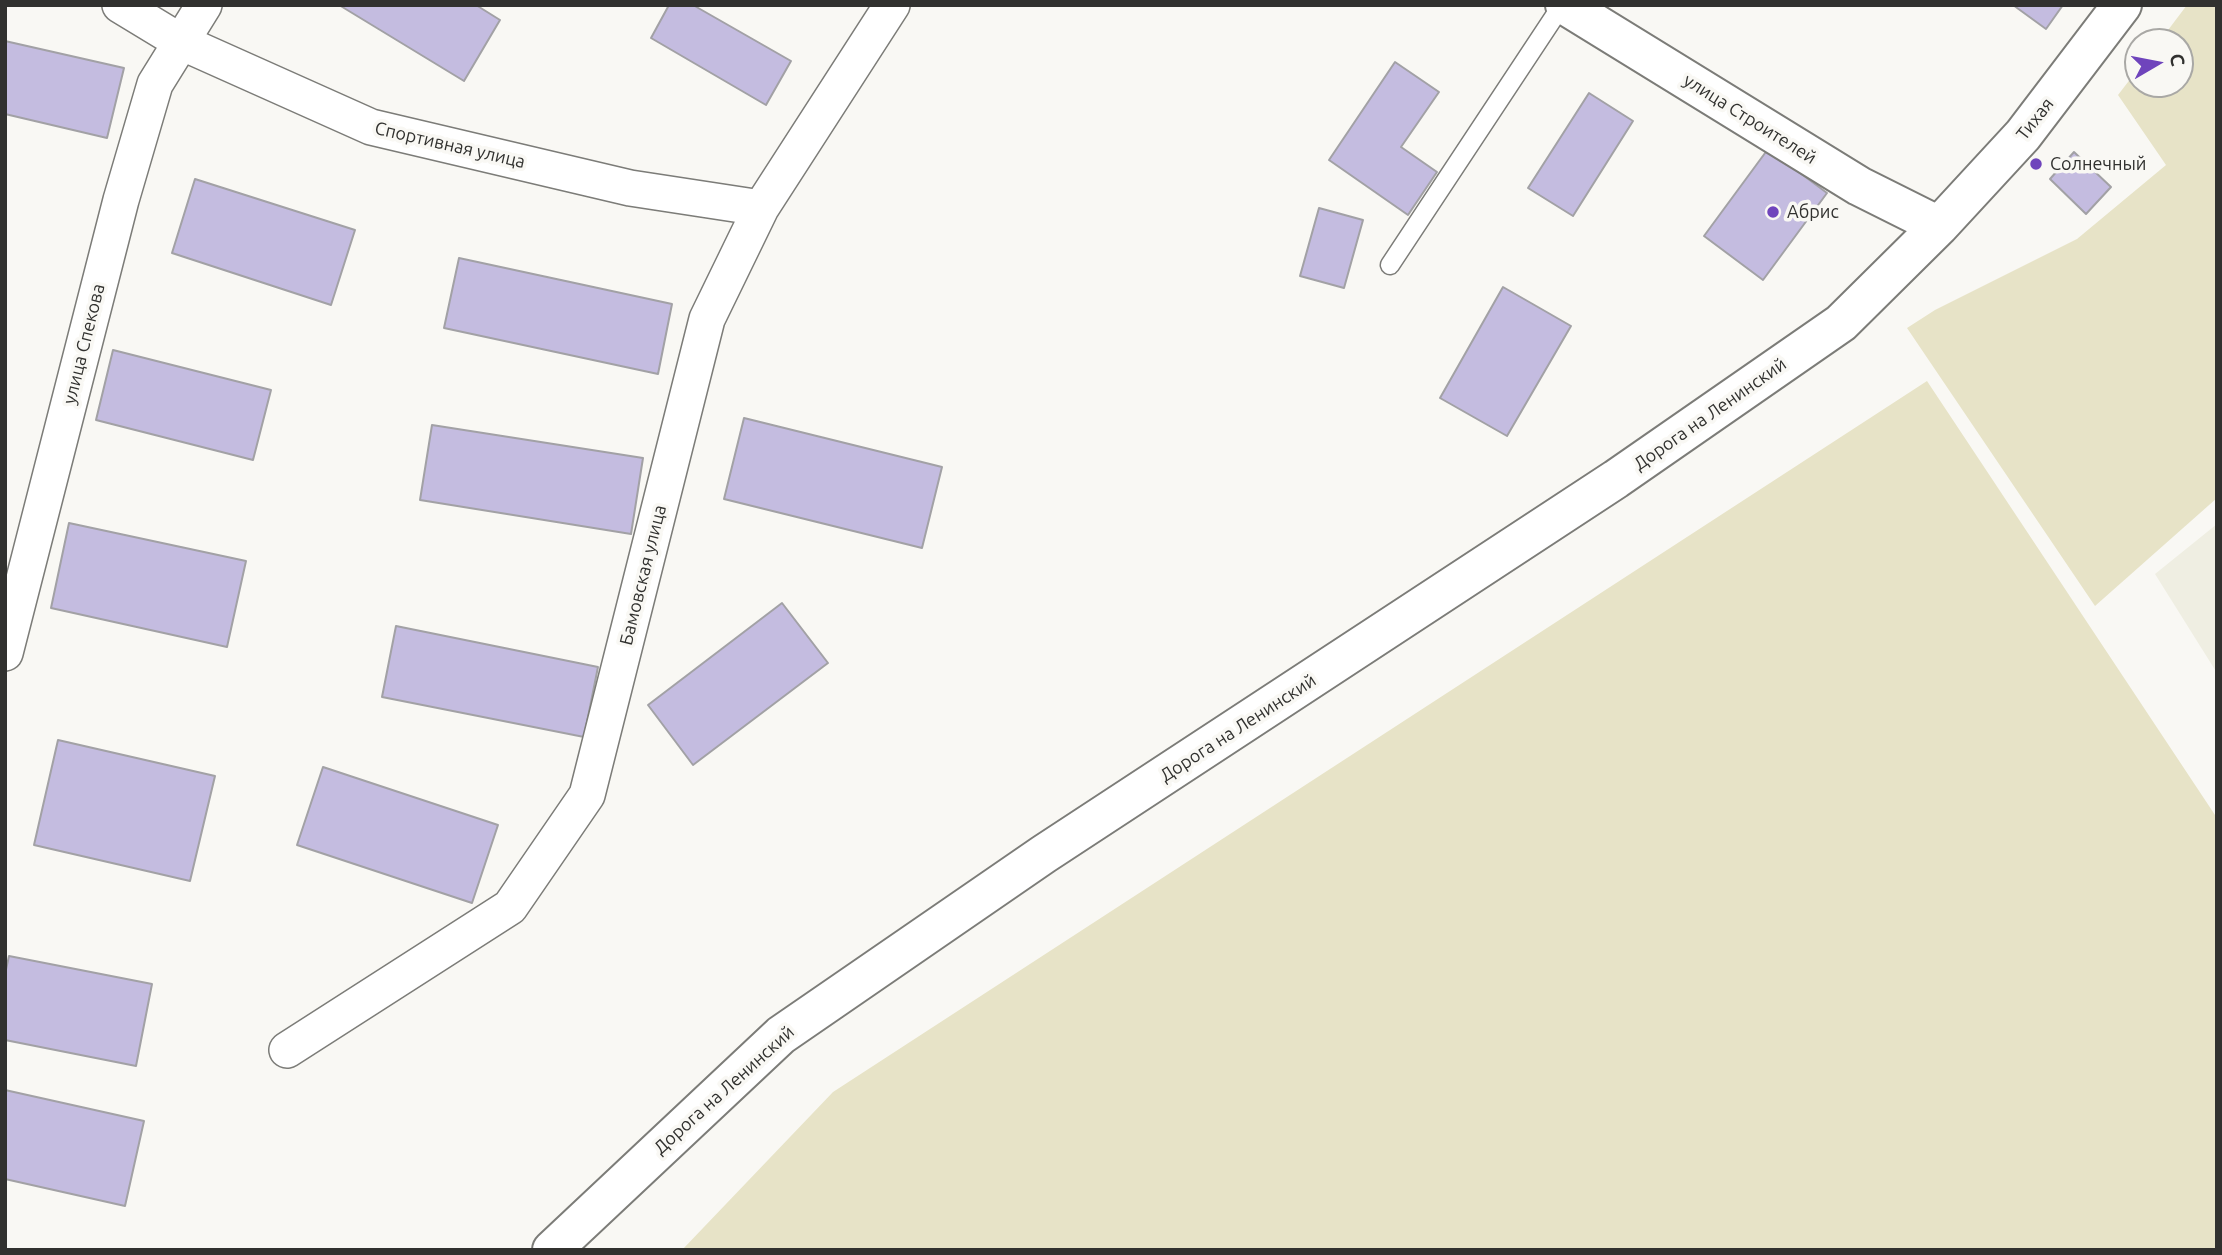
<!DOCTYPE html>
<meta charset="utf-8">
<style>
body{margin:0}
#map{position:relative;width:2222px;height:1255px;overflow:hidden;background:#f9f8f4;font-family:Ubuntu,sans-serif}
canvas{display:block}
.frame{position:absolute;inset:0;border:7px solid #31312f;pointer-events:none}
.north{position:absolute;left:2124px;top:28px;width:70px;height:70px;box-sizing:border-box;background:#f9f8f4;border:2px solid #a9a8a5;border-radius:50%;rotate:80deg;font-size:19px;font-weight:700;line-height:28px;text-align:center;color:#31312f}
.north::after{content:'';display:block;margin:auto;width:24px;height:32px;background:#6f44bc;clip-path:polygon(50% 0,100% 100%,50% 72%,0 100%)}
</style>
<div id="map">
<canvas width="2222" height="1255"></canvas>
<div class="frame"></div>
<div class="north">С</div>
</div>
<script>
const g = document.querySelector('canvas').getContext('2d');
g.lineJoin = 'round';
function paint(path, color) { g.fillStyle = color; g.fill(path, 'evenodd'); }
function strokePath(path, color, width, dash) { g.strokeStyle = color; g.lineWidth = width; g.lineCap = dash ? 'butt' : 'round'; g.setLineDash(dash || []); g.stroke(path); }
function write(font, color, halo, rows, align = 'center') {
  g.font = font + ' Ubuntu,sans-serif'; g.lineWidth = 7; g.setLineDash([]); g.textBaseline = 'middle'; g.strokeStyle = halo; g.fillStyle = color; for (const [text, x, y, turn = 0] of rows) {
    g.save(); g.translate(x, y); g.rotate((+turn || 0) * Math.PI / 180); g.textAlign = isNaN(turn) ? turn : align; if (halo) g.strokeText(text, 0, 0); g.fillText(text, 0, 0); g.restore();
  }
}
const built = new Path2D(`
 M2217,524V673L2155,574Z`);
const green = new Path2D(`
 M2187,5H2217V498L2095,606L1907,328L1935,310L2077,239L2166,165L2118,95L2138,69V84H2180V42H2159Z
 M1927,381L2217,818V1250H682L833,1092Z`);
const building = new Path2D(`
 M339,5H476L500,20L464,81Z
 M669,5H693L791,61L766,105L651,38Z
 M2013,5H2063L2046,29Z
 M5,41L124,68L107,138L5,114Z
 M1395,62L1439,92L1401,147L1437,172L1408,215L1329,160Z
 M1589,93L1633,121L1573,216L1528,188Z
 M1768,149L1827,193L1763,280L1704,236Z
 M2074,152L2111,187L2086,214L2050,179Z
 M195,179L355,230L331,305L172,253Z
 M1319,208L1363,220L1344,288L1300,276Z
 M459,258L672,304L658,374L444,328Z
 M1503,287L1571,326L1507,436L1440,398Z
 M113,350L271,390L253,460L96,420Z
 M744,418L942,467L922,548L724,499Z
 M432,425L643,458L631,534L420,500Z
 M69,523L246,561L227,647L51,608Z
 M782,603L828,663L693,765L648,705Z
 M396,626L598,667L584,737L382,697Z
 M58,740L215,776L190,881L34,845Z
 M323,767L498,825L472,903L297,845Z
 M9,956L152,984L136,1066L5,1040V974Z
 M5,1090L144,1121L125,1206L5,1179Z`);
const lane = new Path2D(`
 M1390,265L1562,5`);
const street = new Path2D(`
 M120,5L181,42L371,127L630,188L761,208
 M5,653L121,200L155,84L204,5
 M287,1050L510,907L587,795L707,319L761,208L892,5`);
const secondary = new Path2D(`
 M1565,5L1859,186L1939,226
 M552,1250L781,1035L1044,854L1616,479L1841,323L1939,226L2023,135L2122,5`);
const markers = [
 [2036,164,7,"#6f44bc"],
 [1773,212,7,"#6f44bc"]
];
const streetNames = [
 ["улица Строителей",1750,119,32],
 ["Тихая",2035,119,-52],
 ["Спортивная улица",450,145,13],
 ["улица Спекова",84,344,-76],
 ["Дорога на Ленинский",1710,414,-35],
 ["Бамовская улица",643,575,-76],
 ["Дорога на Ленинский",1238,728,-33],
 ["Дорога на Ленинский",724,1090,-42]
];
const poiNames = [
 ["Солнечный",2050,164],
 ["Абрис",1787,212]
];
paint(built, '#efeee2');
paint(green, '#e7e3c7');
paint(building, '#c4bce0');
strokePath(building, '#a2a1a5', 2);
strokePath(lane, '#7c7c78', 21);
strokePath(street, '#7c7c78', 38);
strokePath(secondary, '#7c7c78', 42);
strokePath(lane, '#fff', 18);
strokePath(street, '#fff', 35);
strokePath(secondary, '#fff', 38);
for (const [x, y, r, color] of markers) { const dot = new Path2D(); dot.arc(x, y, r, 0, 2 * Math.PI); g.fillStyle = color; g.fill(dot); strokePath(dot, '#f9f8f4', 2.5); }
write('18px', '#31312f', '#f9f8f4', streetNames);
write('18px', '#31312f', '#f9f8f4', poiNames, 'left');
</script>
